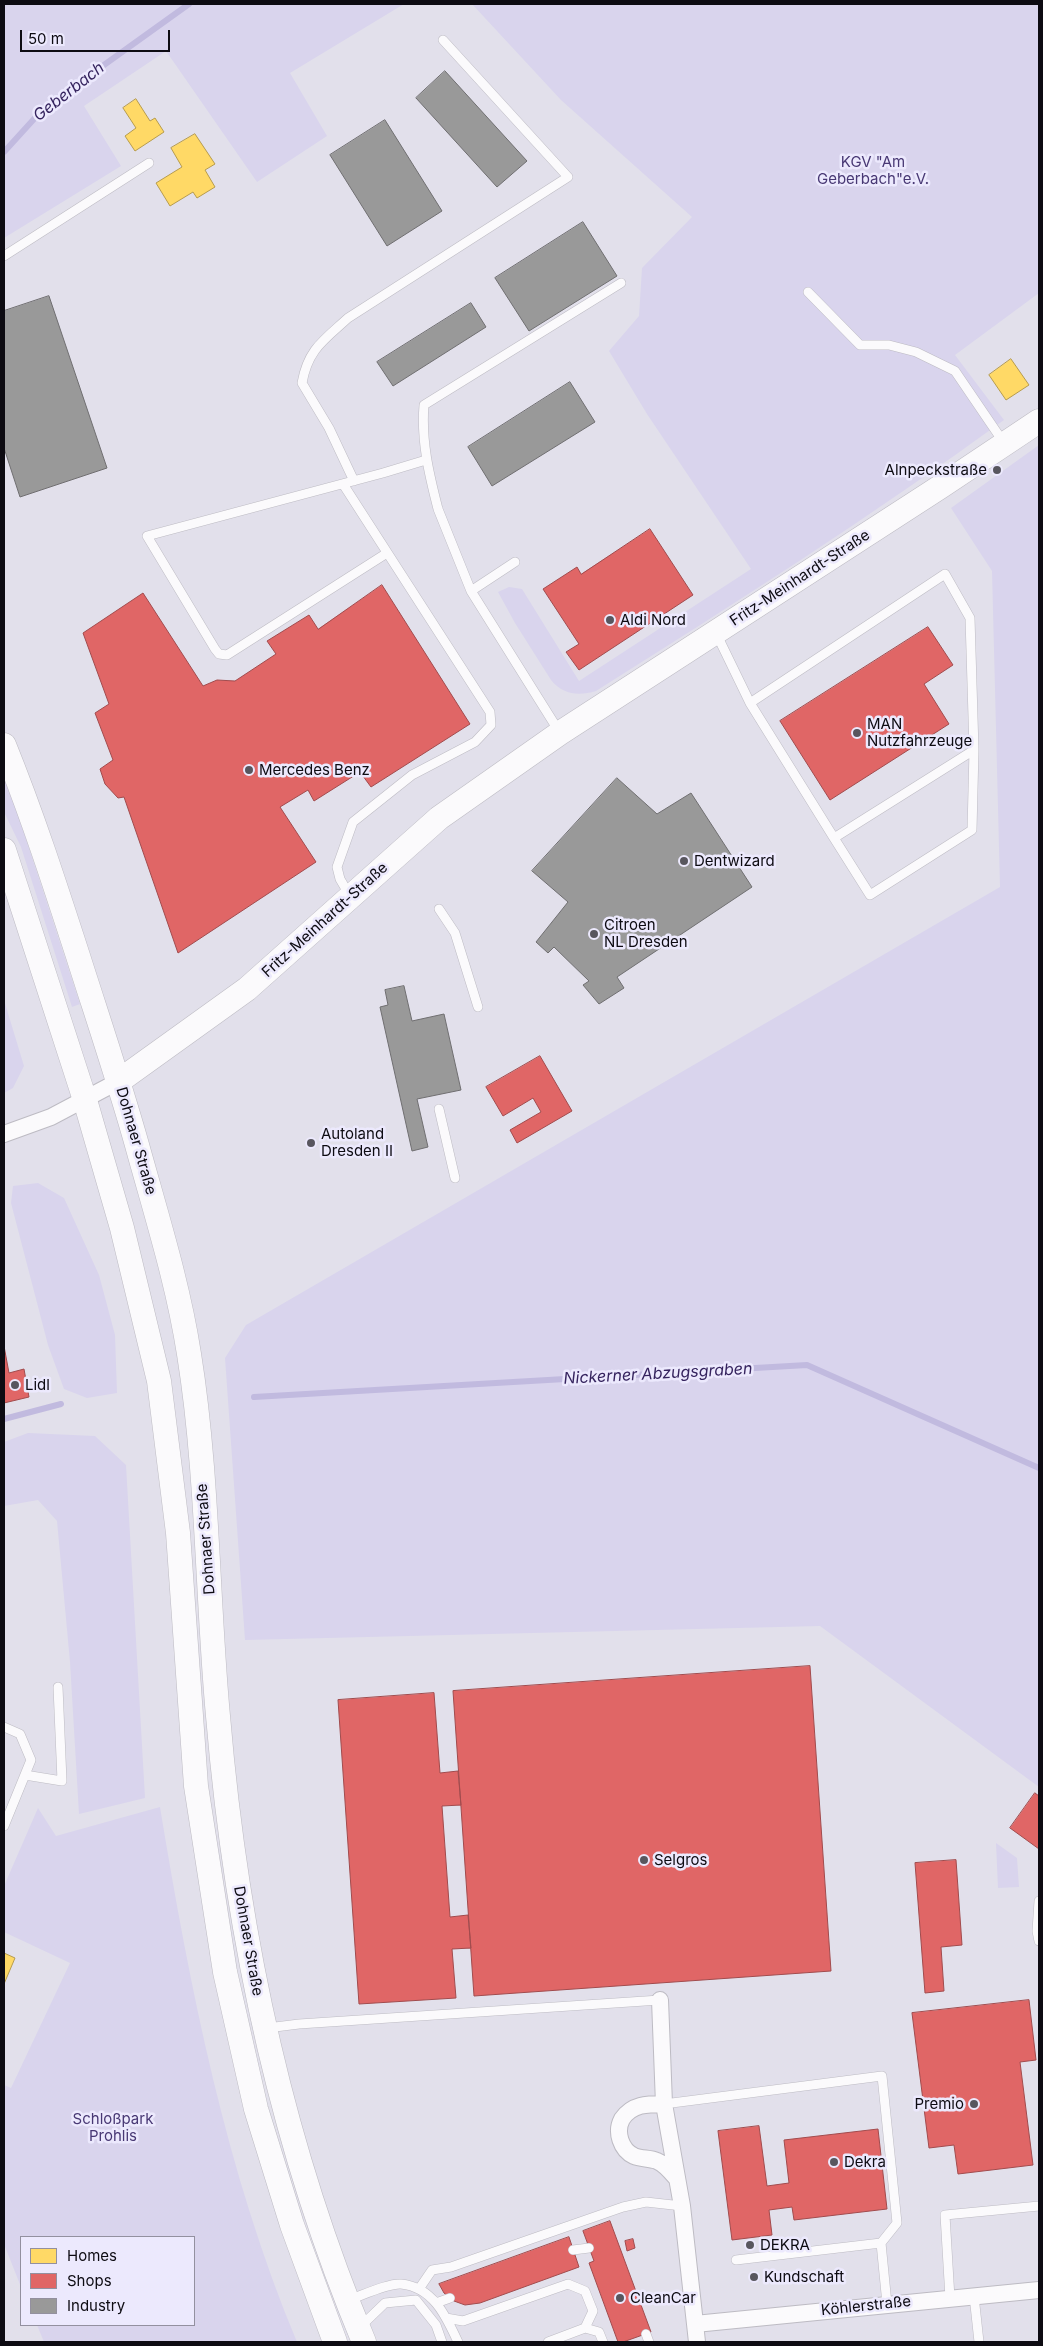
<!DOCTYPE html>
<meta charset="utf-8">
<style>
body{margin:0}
#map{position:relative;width:1043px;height:2346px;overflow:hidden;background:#e2e0eb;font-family:Inter,sans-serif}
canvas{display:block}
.frame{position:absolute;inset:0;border:5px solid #0d0b12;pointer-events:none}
.legend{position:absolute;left:20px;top:2236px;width:175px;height:90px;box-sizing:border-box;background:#ece9fd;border:1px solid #93909f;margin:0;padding:6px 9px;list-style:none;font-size:15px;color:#0d0b12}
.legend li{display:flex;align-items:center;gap:10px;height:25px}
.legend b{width:25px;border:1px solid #93909f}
.scale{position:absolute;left:20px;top:30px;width:150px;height:22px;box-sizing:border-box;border:2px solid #0d0b12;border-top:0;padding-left:6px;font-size:15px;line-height:18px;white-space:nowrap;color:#0d0b12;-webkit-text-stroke:4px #ece9fd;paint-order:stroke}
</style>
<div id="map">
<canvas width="1043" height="2346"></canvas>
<div class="frame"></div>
<ul class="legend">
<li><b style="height:14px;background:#ffd966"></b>Homes</li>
<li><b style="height:14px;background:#e06666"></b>Shops</li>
<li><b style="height:14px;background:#999"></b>Industry</li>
</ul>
<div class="scale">50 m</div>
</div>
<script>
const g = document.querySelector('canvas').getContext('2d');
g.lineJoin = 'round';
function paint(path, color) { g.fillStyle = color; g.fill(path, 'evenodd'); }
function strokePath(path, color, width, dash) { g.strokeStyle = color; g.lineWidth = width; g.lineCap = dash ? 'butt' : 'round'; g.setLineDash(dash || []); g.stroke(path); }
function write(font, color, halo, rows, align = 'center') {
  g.font = font + ' Inter,sans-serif'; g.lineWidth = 5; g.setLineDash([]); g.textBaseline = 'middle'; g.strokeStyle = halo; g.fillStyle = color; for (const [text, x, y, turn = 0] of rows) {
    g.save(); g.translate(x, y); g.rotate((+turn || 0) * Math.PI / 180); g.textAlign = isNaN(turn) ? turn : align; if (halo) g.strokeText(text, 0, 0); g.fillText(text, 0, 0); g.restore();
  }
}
const green = new Path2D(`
 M4,4H404L290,73L327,136L257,182L166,51L84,106L121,166L4,238Z
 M472,4H1039V293L955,355L1004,420C872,516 734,604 596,691C579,696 563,695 551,680L515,623L498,592L509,587L522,589L579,681L751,569L647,414L609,351L639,316L642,268L692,217L561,100Z
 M1039,445V1787L820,1626L245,1640L225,1358L246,1325L1000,887L992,571L951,508Z
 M4,776L14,802L80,1004L72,1007L21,847L4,812Z
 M4,1000L24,1066L13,1088L4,1093Z
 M38,1183L64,1198L99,1275L115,1335L117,1393L87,1398L64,1389L48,1345L11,1203L13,1186Z
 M28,1433L95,1436L126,1465L145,1798L79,1814L70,1662L57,1521L38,1500L4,1506V1442Z
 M160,1807C190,1989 226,2172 297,2342H44L37,2325H194V2237H21V2287L4,2244V2085L11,2088L70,1963L4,1932V1886L38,1808L56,1836Z
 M996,1843L1017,1858L1019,1887L998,1888Z`);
const homes = new Path2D(`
 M136,99L150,121L155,118L164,132L135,151L125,136L136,128L123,108Z
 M195,134L215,164L205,170L215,187L197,198L193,192L170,206L156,183L182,167L171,148Z
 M1011,359L1029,385L1006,400L989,375Z
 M4,1953L15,1958L4,1984Z`);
const shops = new Path2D(`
 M650,529L693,595L579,670L566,652L579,644L543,589L577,567L581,574Z
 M382,585L470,724L371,787L360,772L314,801L308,790L280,807L316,862L178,953L124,797L118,798L105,784L100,769L113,760L95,713L109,704L83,633L143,593L203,686L217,680L235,681L276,654L267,641L309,615L318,629Z
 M928,627L953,665L924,684L949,724L830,800L780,721Z
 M540,1056L572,1111L517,1143L510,1130L541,1112L533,1098L503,1116L486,1087Z
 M4,1346L9,1373L24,1369L29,1397L4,1403Z
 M810,1666L831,1971L474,1996L453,1691Z
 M434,1693L440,1773L458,1771L461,1805L442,1806L450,1917L468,1915L471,1948L452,1949L456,1998L359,2004L338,1700Z
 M1035,1793L1039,1796V1849L1010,1828Z
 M956,1860L962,1945L941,1947L944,1991L925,1993L915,1863Z
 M1029,2000L1036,2060L1020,2062L1033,2165L958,2174L954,2145L929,2148L912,2013Z
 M759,2126L767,2186L789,2183L784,2140L878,2129L887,2209L794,2220L792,2207L769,2210L772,2235L732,2240L718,2131Z
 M610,2221L651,2332L623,2342H618L589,2263L594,2261L583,2231Z
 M569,2237L579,2267L480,2303L465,2305L454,2301L444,2293L439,2284Z
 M633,2239L635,2248L627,2251L625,2241Z`);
const industry = new Path2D(`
 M445,71L527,161L497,187L416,98Z
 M385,120L442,211L387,246L330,155Z
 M583,222L617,276L529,331L495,278Z
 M49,296L107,468L20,497L4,448V311Z
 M471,303L486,327L393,386L377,362Z
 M570,382L595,422L492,486L468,447Z
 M617,778L657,814L691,793L752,887L617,977L624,988L599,1004L583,985L589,981L554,947L548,953L536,942L568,902L532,871Z
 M404,986L412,1021L444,1014L461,1090L417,1099L428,1147L412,1151L380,1007L388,1005L385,990Z`);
const stream = new Path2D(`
 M4,152L44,108L189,4
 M254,1397L807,1365L1039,1468
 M4,1419L61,1404`);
const lane = new Path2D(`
 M4,256L149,163
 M808,292L860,345H889L916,352L955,371L1004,443
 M354,481L329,428L302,383C308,349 324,340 348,318L568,177L443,40
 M343,484L490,712L491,725L475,742L412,775L353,822L337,867L340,879L350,896
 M387,553L227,655L219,654L215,649L147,536L383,473L426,460
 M471,591L515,562
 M716,633L750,703L834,838L974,750L970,618L945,574L750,703
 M560,733L471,591L438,509C429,474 421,441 424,405L621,283
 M834,838L870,895L972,830L974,750
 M439,909L455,933L478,1007
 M439,1109L455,1178
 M4,1727L20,1734L31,1760L4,1826
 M25,1775L62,1781L58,1687
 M1039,1901L1037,1931L1039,1941
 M267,2028L299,2024L660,2000
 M664,2104L882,2076L897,2223L881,2243L887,2304
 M573,2250L589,2248
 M736,2260L881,2243
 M419,2289L432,2270L451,2267L623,2207L646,2202L682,2206
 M974,2296L979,2342
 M950,2298L945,2215L1039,2206
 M348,2300C361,2296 388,2283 401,2284C433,2287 446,2316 458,2342
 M436,2303L450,2298
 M446,2318L463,2321L568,2284L585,2291L593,2311L585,2328
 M360,2327L385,2303L416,2300L436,2325L442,2342
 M646,2334L649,2342
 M548,2342L585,2328L599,2332L603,2342`);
const street = new Path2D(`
 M4,1134L51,1117L119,1081
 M660,2000L664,2104L682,2206L697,2342
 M664,2104C647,2104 632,2104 622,2119C615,2132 621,2150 634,2156C641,2159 650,2158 657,2161C665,2164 671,2172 677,2179
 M695,2324L1039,2290`);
const secondary = new Path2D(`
 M4,745C32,814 55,885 78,956C98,1019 119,1081 137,1145C156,1214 178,1283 189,1354C208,1472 207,1597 218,1716C236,1930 281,2144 364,2342
 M4,850L85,1100L122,1228L159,1381L178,1533L196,1786L225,1972L256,2109L292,2225L335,2342
 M119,1081L247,989L439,818L560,733L940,487L1039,421`);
const markers = [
 [997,470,5,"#58565e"],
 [610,620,5,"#58565e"],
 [857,733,5,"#58565e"],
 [249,770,5,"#58565e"],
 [684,861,5,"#58565e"],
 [594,934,5,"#58565e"],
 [311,1143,5,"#58565e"],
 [15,1385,5,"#58565e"],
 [644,1860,5,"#58565e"],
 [974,2104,5,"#58565e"],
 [834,2162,5,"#58565e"],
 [750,2245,5,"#58565e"],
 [754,2277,5,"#58565e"],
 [620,2298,5,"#58565e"]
];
const parkNames = [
 ["KGV \"Am",873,162],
 ["Geberbach\"e.V.",873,179],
 ["Schloßpark",113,2119],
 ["Prohlis",113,2136]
];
const poiNames = [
 ["Alnpeckstraße",987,470,"right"],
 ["Aldi Nord",620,620],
 ["MAN",867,724],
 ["Nutzfahrzeuge",867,741],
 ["Mercedes Benz",259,770],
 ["Dentwizard",694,861],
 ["Citroen",604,925],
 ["NL Dresden",604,942],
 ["Autoland",321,1134],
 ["Dresden II",321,1151],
 ["Lidl",25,1385],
 ["Selgros",654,1860],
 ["Premio",964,2104,"right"],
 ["Dekra",844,2162],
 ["DEKRA",760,2245],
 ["Kundschaft",764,2277],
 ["CleanCar",630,2298]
];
const streetNames = [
 ["Fritz-Meinhardt-Straße",800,578,-33],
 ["Fritz-Meinhardt-Straße",325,920,-42],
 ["Dohnaer Straße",136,1141,74],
 ["Dohnaer Straße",206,1539,-94],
 ["Dohnaer Straße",248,1941,80],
 ["Köhlerstraße",866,2306,-6]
];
const waterNames = [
 ["Geberbach",69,92,-38],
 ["Nickerner Abzugsgraben",658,1374,-3]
];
paint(green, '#d9d4ed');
paint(homes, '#ffd966');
strokePath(homes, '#b69b4d', 1);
paint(shops, '#e06666');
strokePath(shops, '#a14b4d', 1);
paint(industry, '#999');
strokePath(industry, '#6f6e70', 1);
strokePath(stream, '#c1badf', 6);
strokePath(lane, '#bdbbc3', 10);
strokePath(street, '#bdbbc3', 18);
strokePath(secondary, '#bdbbc3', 25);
strokePath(lane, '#fbfafc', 9);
strokePath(street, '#fbfafc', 16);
strokePath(secondary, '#fbfafc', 24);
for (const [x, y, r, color] of markers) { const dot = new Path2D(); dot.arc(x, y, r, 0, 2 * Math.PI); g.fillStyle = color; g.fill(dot); strokePath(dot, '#ece9fd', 2); }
write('15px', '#483874', '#ece9fd', parkNames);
write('15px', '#0d0b12', '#ece9fd', poiNames, 'left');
write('15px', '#0d0b12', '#ece9fd', streetNames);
write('italic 16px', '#35235e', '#ece9fd', waterNames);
</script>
